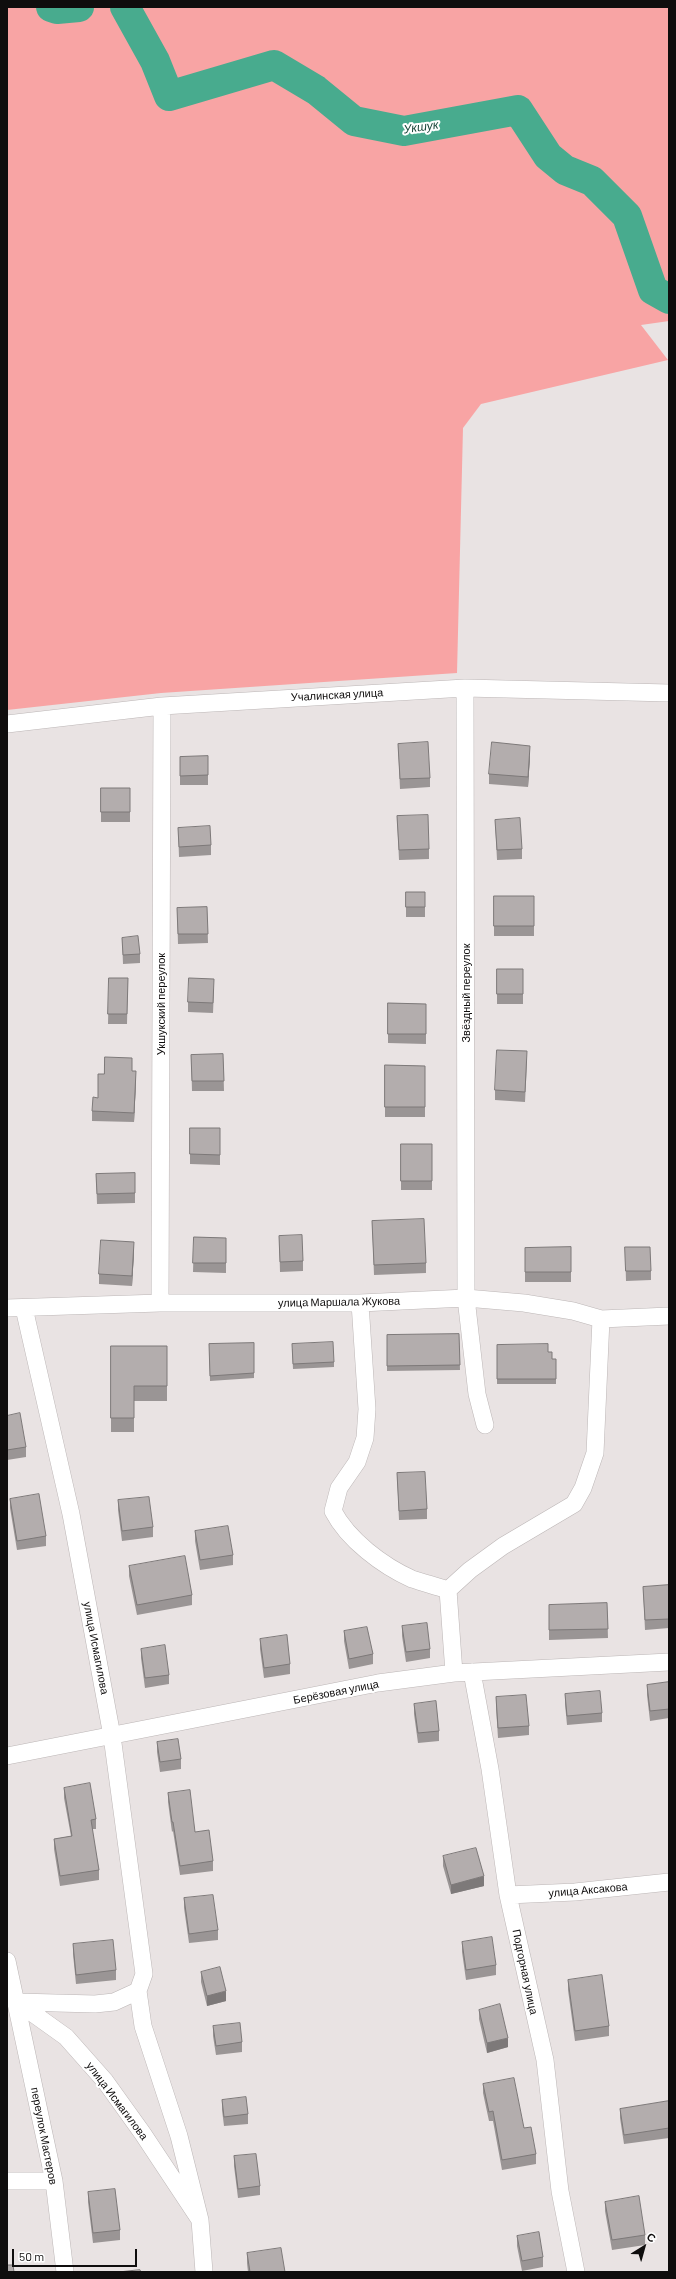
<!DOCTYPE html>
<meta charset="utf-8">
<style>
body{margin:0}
#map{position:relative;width:676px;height:2279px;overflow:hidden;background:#e9e3e3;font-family:Barlow,sans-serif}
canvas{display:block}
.frame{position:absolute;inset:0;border:8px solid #0f0d0d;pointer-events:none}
.north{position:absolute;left:624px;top:2227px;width:40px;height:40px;-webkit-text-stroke:3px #fff;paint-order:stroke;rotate:37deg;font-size:11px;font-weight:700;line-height:16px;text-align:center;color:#0f0d0d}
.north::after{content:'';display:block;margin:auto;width:14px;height:18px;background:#0f0d0d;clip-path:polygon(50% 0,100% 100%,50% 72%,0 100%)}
.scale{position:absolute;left:12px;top:2249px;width:125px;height:18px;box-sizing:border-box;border:2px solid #0f0d0d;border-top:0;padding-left:5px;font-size:12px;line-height:14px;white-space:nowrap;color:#0f0d0d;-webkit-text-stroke:3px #fff;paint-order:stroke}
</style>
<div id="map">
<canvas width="676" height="2279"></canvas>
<div class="frame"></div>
<div class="north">С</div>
<div class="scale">50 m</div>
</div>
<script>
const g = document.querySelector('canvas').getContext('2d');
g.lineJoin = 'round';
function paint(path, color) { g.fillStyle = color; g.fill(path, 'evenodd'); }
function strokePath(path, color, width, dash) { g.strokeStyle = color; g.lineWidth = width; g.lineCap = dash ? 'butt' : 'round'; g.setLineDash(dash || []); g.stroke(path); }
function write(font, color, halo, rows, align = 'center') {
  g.font = font + ' Barlow,sans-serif'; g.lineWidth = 4; g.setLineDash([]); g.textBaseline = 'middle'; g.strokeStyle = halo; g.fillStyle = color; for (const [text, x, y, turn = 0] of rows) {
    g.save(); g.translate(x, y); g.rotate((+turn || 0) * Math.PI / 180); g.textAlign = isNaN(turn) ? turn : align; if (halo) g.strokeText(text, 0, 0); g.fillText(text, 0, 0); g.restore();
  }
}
const green = new Path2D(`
 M7,7H669V321L641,325L668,360L481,404L463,428L457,673L161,693L7,710Z`);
const river = new Path2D(`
 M51,7L57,9L79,7
 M125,7L155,61L169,96L274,65L316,90L354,121L404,131L518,110L548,156L565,170L592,181L627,216L653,290L669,299`);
const minor = new Path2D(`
 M465,688L466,1298L477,1394L485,1425
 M7,724L162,706L465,688L669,693
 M160,1303L162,706
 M360,1303L367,1409L365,1438L357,1462L339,1488L333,1511C348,1540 383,1566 412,1579C424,1583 436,1586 448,1590L454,1673
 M7,1308L160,1303H360L466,1298L524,1303L573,1311L601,1319L669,1316
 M24,1308L71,1514L112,1736L144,1974L138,1991L143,2026L179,2136L200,2220
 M448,1590L470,1570L503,1546L574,1504L583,1488L595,1453L601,1319
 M472,1672L490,1769L508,1895L545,2060L560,2191L576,2272
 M7,1756L378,1683L454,1673L669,1662
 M508,1895L575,1892L669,1882
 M7,1961L54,2181L65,2272
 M17,2002L66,2037L105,2081L143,2134L200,2220L204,2272
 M17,2002L95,2004L114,2002L138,1991
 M7,2181H54`);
const wall = new Path2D(`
 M398,744L430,778V787L400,789Z
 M208,756V785H180V757Z
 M530,756L528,787L489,784V774Z
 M101,788H130V822H101Z
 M397,816L429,849V859L399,860Z
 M495,820L522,849V859L497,860Z
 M178,828L211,845V855L179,857Z
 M406,892H425V917H406Z
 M494,896H534V936H494Z
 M207,907L208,943L178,944L177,908Z
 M122,938L140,954V963L123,964Z
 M497,969H523V1004H497Z
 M109,978H128L127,1024H108Z
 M214,989L213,1013L188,1012V1002Z
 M388,1003L426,1004V1044L388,1043Z
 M223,1054L224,1091H192L191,1055Z
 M527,1061L525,1102L495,1100V1090Z
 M385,1065L425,1066V1117H385Z
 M132,1071L136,1081L134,1122L92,1121V1111L98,1098L104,1074Z
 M220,1128V1165L190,1164V1154Z
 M401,1144H432V1190H401Z
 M135,1173V1203L97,1204L96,1174Z
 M372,1221L426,1263V1273L374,1275Z
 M279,1236L303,1261V1271L280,1272Z
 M194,1237L226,1238V1273L193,1272Z
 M571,1247V1282H525V1248Z
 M625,1247L651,1271V1280L626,1281Z
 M134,1252L132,1286L99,1284V1274Z
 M459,1334L460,1370L387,1371V1335Z
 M254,1343V1378L210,1381L209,1344Z
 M497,1345L548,1352L552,1359H556V1384H497Z
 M111,1346H167V1401H134V1432H111Z
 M292,1349L334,1362V1367L293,1369Z
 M7,1416L26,1447V1457L7,1460Z
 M397,1473L427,1509V1519L399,1520Z
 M10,1499L46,1536V1546L17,1550L10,1508Z
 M118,1500L153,1527V1537L122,1541L118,1510Z
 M195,1531L233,1555V1565L200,1570L195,1541Z
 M129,1566L192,1595V1605L137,1615L129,1576Z
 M669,1585V1628L645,1630L643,1587Z
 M607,1603L608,1638L549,1640V1605Z
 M402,1626L430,1649V1658L406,1662L402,1636Z
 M344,1631L373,1654V1664L349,1669L344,1641Z
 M260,1639L290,1664V1674L264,1678L260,1649Z
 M141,1649L169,1675V1684L145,1688L141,1658Z
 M669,1682V1718L650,1721L647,1695V1685Z
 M565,1694L602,1713V1722L567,1725L565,1704Z
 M496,1697L529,1726V1735L498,1738L496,1707Z
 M414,1704L439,1731V1741L418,1743L414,1714Z
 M157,1742L181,1759V1769L160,1772L157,1752Z
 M64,1788L96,1819V1829H92L99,1870V1880L60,1886L54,1849V1839L71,1836L64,1798Z
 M168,1793L195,1832L213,1861V1871L180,1875L173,1831L172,1832L168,1802Z
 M443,1856L484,1886L451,1894L443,1866Z
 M184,1898L218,1930V1940L189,1943L184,1908Z
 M462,1942L496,1965V1975L466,1980L462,1952Z
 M73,1944L116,1970V1980L76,1984L73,1954Z
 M201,1972L226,2001L207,2006L201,1982Z
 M568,1980L609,2026V2036L575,2041L568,1990Z
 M479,2010L508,2047L487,2053L479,2019Z
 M213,2026L242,2042V2052L216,2055L213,2036Z
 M483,2084L524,2128L536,2154V2164L502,2170L493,2121H489L483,2093Z
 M222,2100L248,2114V2124L224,2126L222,2110Z
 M669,2101V2138L624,2144L620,2118V2109Z
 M234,2156L260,2186V2195L238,2198L234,2166Z
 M88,2192L120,2230V2240L93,2243L88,2202Z
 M605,2202L645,2235V2245L612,2250L605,2211Z
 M517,2236L543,2257V2267L522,2271L517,2246Z
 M247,2253L285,2272H248L247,2263Z`);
const shadedWall = new Path2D(`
 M530,746V756L528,787V777Z
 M136,1071V1081L134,1122V1113Z
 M134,1242V1252L132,1286V1276Z
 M484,1876V1886L451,1894V1885Z
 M226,1991V2001L207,2006V1996Z
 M508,2038V2047L487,2053V2043Z`);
const building = new Path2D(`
 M428,742L430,778L400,779L398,744Z
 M492,742L530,746L528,777L489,774Z
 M208,756V775L180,776V757Z
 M101,788H130V812H101Z
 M428,815L429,849L399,850L397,816Z
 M520,818L522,849L497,850L495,820Z
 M210,826L211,845L179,847L178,828Z
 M406,892H425V907H406Z
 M494,896H534V926H494Z
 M207,907L208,934H178L177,908Z
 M138,936L140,954L123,955L122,938Z
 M497,969H523V994H497Z
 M109,978H128L127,1014H108Z
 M189,978L214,979L213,1003L188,1002Z
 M388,1003L426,1004V1034H388Z
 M497,1050L527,1051L525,1092L495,1090Z
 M223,1054L224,1081H192L191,1055Z
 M105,1057L132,1058V1071H136L134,1113L92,1111L93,1097L98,1098V1074H104Z
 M385,1065L425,1066V1107H385Z
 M190,1128H220V1155L190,1154Z
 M401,1144H432V1181H401Z
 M135,1173V1193L97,1194L96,1174Z
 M424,1219L426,1263L374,1265L372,1221Z
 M302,1235L303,1261L280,1262L279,1236Z
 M194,1237L226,1238V1263H193Z
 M101,1240L134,1242L132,1276L99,1274Z
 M571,1247V1272H525V1248Z
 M625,1247H650L651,1271H626Z
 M459,1334L460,1365L387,1366V1335Z
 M333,1342L334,1362L293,1364L292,1344Z
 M254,1343V1373L210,1376L209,1344Z
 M548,1344V1352H552V1359H556V1379H497V1345Z
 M111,1346H167V1386H134V1418H111Z
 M20,1413L26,1447L7,1450V1416Z
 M425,1472L427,1509L399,1511L397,1473Z
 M39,1494L46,1536L17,1541L10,1499Z
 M149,1497L153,1527L122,1531L118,1500Z
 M228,1526L233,1555L200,1560L195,1531Z
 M185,1556L192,1595L137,1605L129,1566Z
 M669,1585V1619L645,1620L643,1587Z
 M607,1603L608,1629L549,1630V1605Z
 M427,1623L430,1649L406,1652L402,1626Z
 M367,1627L373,1654L349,1659L344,1631Z
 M287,1635L290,1664L264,1668L260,1639Z
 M165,1645L169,1675L145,1678L141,1649Z
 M669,1682V1709L650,1711L647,1685Z
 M600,1691L602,1713L567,1716L565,1694Z
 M526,1695L529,1726L498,1728L496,1697Z
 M436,1701L439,1731L418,1733L414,1704Z
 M178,1739L181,1759L160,1762L157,1742Z
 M90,1783L96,1819L91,1820L99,1870L60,1876L54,1839L72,1836L64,1788Z
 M190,1790L195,1832L209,1830L213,1861L180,1866L173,1822H172L168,1793Z
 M476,1848L484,1876L451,1885L443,1856Z
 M213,1895L218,1930L189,1934L184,1898Z
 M492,1937L496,1965L466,1970L462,1942Z
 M113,1940L116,1970L76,1975L73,1944Z
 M220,1967L226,1991L207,1996L201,1972Z
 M602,1975L609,2026L575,2031L568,1980Z
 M500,2004L508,2038L487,2043L479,2010Z
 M240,2023L242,2042L216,2046L213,2026Z
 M514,2078L524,2128L531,2127L536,2154L502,2160L493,2111L489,2112L483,2084Z
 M246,2097L248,2114L224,2117L222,2100Z
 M669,2101V2128L624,2135L620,2109Z
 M256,2154L260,2186L238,2189L234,2156Z
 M115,2189L120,2230L93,2233L88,2192Z
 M639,2196L645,2235L612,2240L605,2202Z
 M539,2232L543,2257L522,2261L517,2236Z
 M281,2248L285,2272H250L247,2253Z
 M7,2265H13L14,2272H7Z
 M140,2270L141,2272H119Z`);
const streetNames = [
 ["Учалинская улица",337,695,-3],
 ["Звёздный переулок",466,993,-90],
 ["Укшукский переулок",161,1004,-90],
 ["улица Маршала Жукова",339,1302,-1],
 ["улица Исмагилова",96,1648,79],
 ["Берёзовая улица",336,1692,-11],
 ["улица Аксакова",588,1890,-5],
 ["Подгорная улица",525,1972,78],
 ["улица Исмагилова",117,2101,53],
 ["переулок Мастеров",44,2136,79]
];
const waterNames = [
 ["Укшук",421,127,-8]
];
paint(green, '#f8a4a4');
strokePath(river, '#48ab8e', 30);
strokePath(minor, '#bcb6b6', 18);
strokePath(minor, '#fff', 17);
paint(wall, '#9a9595');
paint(shadedWall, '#7d7979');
paint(building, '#b3adad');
strokePath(building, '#7d7979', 1);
write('11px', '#0f0d0d', '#fff', streetNames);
write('italic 12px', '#1b463a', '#fff', waterNames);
</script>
